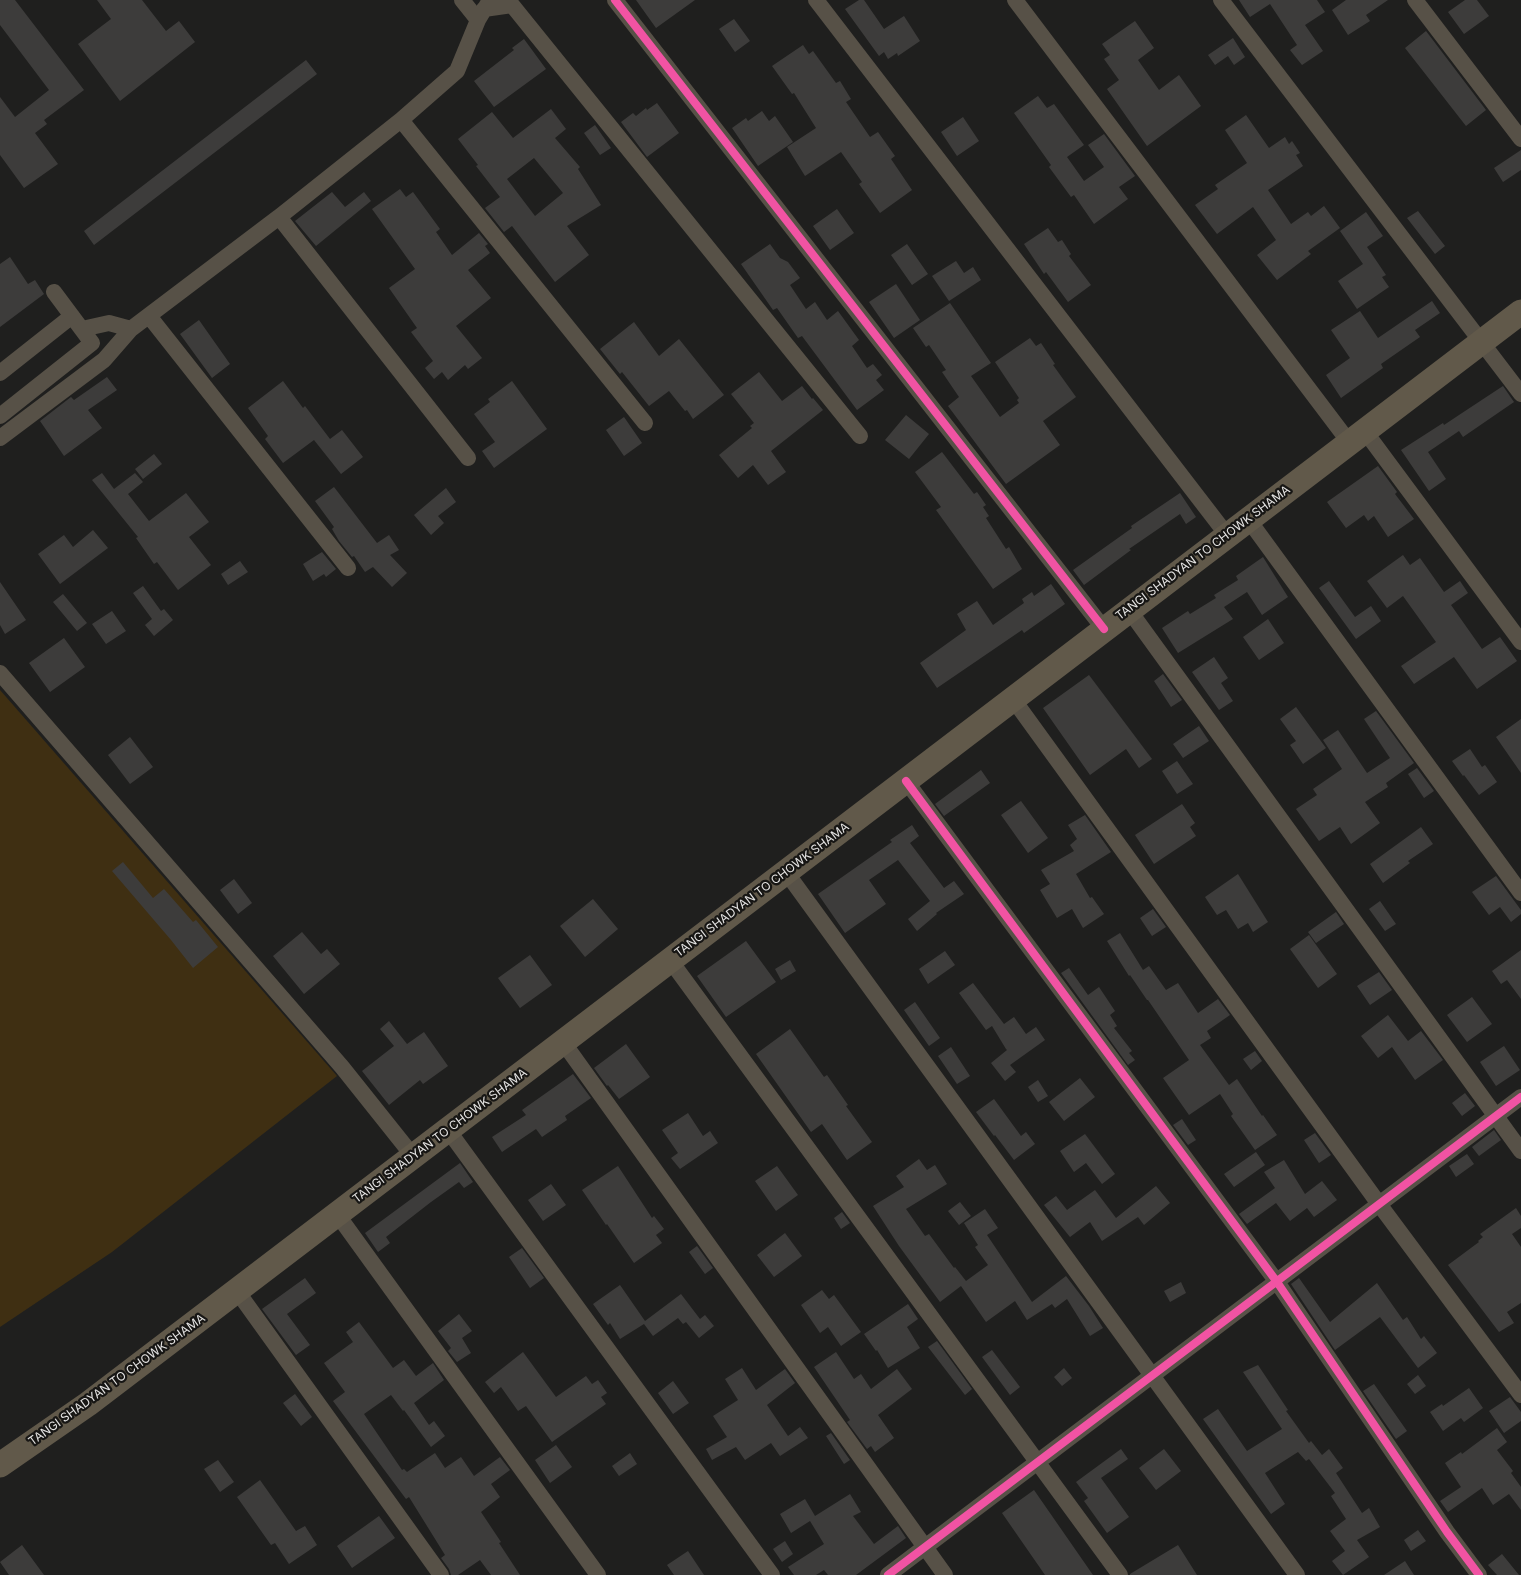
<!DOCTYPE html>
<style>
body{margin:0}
canvas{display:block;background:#1f1f1e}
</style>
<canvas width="1521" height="1575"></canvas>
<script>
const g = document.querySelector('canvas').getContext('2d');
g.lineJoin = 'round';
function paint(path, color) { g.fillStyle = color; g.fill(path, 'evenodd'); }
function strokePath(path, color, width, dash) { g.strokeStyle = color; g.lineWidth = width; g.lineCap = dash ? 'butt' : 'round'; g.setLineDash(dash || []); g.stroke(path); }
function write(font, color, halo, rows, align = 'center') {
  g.font = font + ' Inter,sans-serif'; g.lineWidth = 4.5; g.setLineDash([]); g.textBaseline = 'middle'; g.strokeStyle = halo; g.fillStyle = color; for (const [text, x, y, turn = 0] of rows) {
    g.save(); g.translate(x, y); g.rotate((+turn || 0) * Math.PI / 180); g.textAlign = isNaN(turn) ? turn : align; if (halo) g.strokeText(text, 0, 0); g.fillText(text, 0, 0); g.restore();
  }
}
const green = new Path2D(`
 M0,690L337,1076L112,1252L0,1327Z`);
const building = new Path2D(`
 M0,0H15L84,90L44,120L47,124L35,133L58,164L24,188L0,155V97L15,117L49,90L0,25Z
 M97,0H142L166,31L179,21L195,42L120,101L78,44L111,19Z
 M636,0H695L656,28Z
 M859,0H864L884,29L904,16L920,41L898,56L897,53L888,59L884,52L879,56L845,9Z
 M1239,0H1317L1325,12L1305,25L1323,51L1302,65L1290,50L1297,45L1270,4L1250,17Z
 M1346,0H1388L1366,15L1370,21L1348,35L1332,10Z
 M1465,0H1477L1489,16L1464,34L1448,12Z
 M734,19L750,41L735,52L719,29Z
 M1135,21L1154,48L1138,60L1159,90L1179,75L1201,106L1147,146L1107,89L1119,80L1104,59L1110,55L1102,44Z
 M1426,31L1486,110L1466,126L1405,48Z
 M1233,38L1245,57L1234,65L1228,56L1215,65L1208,55Z
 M524,39L546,69L494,107L474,81L514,50L512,48Z
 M803,45L809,54L813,51L836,83L840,81L851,99L846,102L870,137L878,132L895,156L891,159L912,190L880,213L859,184L862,182L841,152L805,176L787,147L816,128L794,93L792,94L772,66Z
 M306,60L317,74L94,245L84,231Z
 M1038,96L1047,108L1054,104L1084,145L1067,157L1084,181L1104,167L1088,145L1104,134L1135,176L1119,187L1128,199L1094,224L1074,195L1071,197L1049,167L1051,165L1014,113Z
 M657,103L679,133L647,157L621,122L633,113L636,116L646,108L647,110Z
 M551,109L566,129L555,138L580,167L578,169L601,205L567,226L589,255L555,282L512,226L504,232L485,208L500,197L476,166L478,165L458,139L492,112L513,138ZM534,158L563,193L535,216L507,179Z
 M762,111L769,121L775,116L793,142L758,166L732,128L746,118L748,121Z
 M1246,115L1269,148L1285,137L1289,144L1292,141L1300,153L1296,155L1303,166L1268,190L1291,224L1308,212L1311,216L1324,206L1340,228L1308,251L1311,254L1277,280L1257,255L1276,240L1253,207L1217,234L1195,205L1218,189L1215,185L1247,163L1225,130Z
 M963,117L979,141L957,156L941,132Z
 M595,125L611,148L600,155L584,133Z
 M1521,150V170L1503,182L1494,168Z
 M400,189L406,197L413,192L440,229L436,232L452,255L479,233L488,244L485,246L490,253L468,270L491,298L456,326L482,358L468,369L465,365L448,380L442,372L434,379L425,368L433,361L411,332L417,328L389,288L415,269L372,209Z
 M332,192L345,207L364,192L371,201L316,246L295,221Z
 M837,209L854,233L830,250L813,226Z
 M1418,211L1445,246L1435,254L1407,218Z
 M1366,212L1383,236L1367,247L1386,275L1382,277L1389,287L1357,309L1338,281L1363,264L1340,231Z
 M1048,228L1058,242L1062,240L1071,254L1069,256L1091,285L1068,302L1046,272L1044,274L1024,244Z
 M770,244L780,258L788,262L800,278L790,285L806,309L815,302L827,320L838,311L859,340L852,346L867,368L873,364L882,375L876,380L884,390L857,410L802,336L798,338L777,308L773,310L741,264Z
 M907,244L928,274L912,285L891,255Z
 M10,257L28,284L35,280L44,294L0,327V264Z
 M956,261L964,273L973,267L981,280L949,301L932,276Z
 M896,284L920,320L894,338L869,302Z
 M1432,301L1440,313L1415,330L1420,337L1381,364L1383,368L1341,398L1326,375L1350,358L1331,330L1360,311L1378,338Z
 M950,303L991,363L971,376L1000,417L1019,403L1017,400L1019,398L995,362L1030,338L1036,346L1041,343L1055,364L1053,365L1076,397L1043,421L1060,445L1006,484L948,406L959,397L942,372L946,370L929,345L926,347L913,328Z
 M199,320L230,364L212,378L180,334Z
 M634,322L659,356L679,339L724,395L693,419L687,410L685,411L669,391L649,406L622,372L620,374L600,349Z
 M759,372L782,401L802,386L812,399L813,398L823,410L771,451L786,472L768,485L753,465L738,478L719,455L752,428L750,426L754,423L731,394Z
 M107,377L117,390L88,410L102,428L64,456L40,421L71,397L74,400Z
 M283,381L303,408L305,406L330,439L342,430L363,457L341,474L314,440L283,463L265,439L268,436L248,408Z
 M512,381L547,429L494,468L482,451L495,442L474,414L490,402L488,399Z
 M1503,386L1514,402L1463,437L1459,431L1428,452L1446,479L1429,491L1401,450L1443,423L1444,425L1459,415Z
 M906,415L929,434L909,459L885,440Z
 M624,417L642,443L624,456L606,430Z
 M942,452L974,494L977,492L986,505L983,507L989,516L986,518L1006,549L1009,547L1022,569L993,589L936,510L941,507L915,472Z
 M154,454L162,464L143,479L135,469Z
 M1378,466L1397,492L1395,494L1414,519L1388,537L1374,516L1368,521L1364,515L1346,528L1327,502Z
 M102,473L114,489L135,473L143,482L128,494L149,521L186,493L209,522L189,537L211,565L178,590L157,562L154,564L136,538L138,537L92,480Z
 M334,487L377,543L389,535L399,550L390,555L407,573L392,587L373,567L365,572L354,556L352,557L339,541L332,529L334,527L315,501Z
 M446,488L456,502L438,516L444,523L431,535L414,515Z
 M1180,493L1196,517L1186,524L1180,514L1129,549L1131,550L1084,585L1073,570L1132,528L1131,526Z
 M93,530L108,548L60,584L38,554L64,535L73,547Z
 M322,552L336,569L326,577L324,574L313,581L303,564Z
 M1403,555L1410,565L1420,558L1444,592L1460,581L1468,593L1451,605L1482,649L1500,637L1517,661L1477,689L1454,657L1414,684L1401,666L1436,642L1403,596L1387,608L1367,581Z
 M1263,557L1288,597L1262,615L1247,592L1224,607L1233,619L1178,653L1162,628L1188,611L1190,614L1216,598L1214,595L1238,580L1236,576Z
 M240,561L248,572L228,585L221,574Z
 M1329,581L1355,617L1371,606L1381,621L1356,639L1319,588Z
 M0,582L26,620L5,634L0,625Z
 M1051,584L1065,604L1024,633L1022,630L937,688L920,663L966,630L957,614L977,601L993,625L1024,603L1022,599L1032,592L1034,596Z
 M143,586L161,611L164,609L173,620L154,636L145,625L152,619L133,593Z
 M63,594L87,623L77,631L53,602Z
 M112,611L126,631L106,644L92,624Z
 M1268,619L1284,643L1259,660L1243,637Z
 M64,638L85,667L50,692L29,663Z
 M1214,657L1228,678L1221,683L1233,701L1219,710L1192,672Z
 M1163,674L1182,700L1171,707L1154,681Z
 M1089,675L1152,759L1139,768L1126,749L1090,775L1043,708Z
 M1296,707L1326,748L1303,764L1290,745L1296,741L1280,719Z
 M1376,711L1414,763L1386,783L1388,787L1365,802L1380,823L1351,844L1340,827L1319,841L1296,809L1317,795L1313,789L1342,769L1323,740L1338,730L1367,773L1390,758L1364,719Z
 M1521,719V773L1496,737Z
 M1199,726L1209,741L1183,758L1173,744Z
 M130,737L153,767L130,784L108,755Z
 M1470,749L1482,767L1485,765L1497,782L1479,795L1464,775L1463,776L1452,761Z
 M1177,761L1193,784L1177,794L1162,771Z
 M1417,768L1434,791L1424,798L1408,774Z
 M981,770L990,783L944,816L935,804Z
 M1021,801L1048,838L1028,853L1001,815Z
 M1182,804L1195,823L1190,827L1196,836L1154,864L1135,835Z
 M1085,815L1111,852L1076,874L1090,898L1092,897L1104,914L1083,928L1072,909L1057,918L1040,890L1050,884L1041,870L1074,851L1070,845L1077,839L1068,825Z
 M912,825L919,836L910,843L944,888L954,881L964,894L936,913L937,914L917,931L908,919L930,901L898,860L869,880L886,904L845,933L818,894L892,842L890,840Z
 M1421,827L1433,844L1408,861L1410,863L1383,883L1370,864Z
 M123,862L153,898L164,889L193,922L196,920L218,947L193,968L171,940L112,871Z
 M1238,874L1268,922L1253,932L1248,923L1238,929L1226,910L1217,915L1205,897Z
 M1496,876L1521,910V914L1511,922L1500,907L1489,915L1472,892Z
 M234,879L252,903L238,914L220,890Z
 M593,899L618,929L585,957L560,926Z
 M1380,901L1396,924L1385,931L1369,909Z
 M1153,909L1166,927L1152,936L1140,918Z
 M1336,912L1344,924L1316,943L1308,932Z
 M302,932L321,954L327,949L340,964L304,994L273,956Z
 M1120,933L1143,970L1149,966L1166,990L1178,983L1198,1013L1218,999L1230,1015L1207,1031L1211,1038L1200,1045L1229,1085L1237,1079L1262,1116L1263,1115L1277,1135L1255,1150L1231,1116L1233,1114L1220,1094L1189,1115L1163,1078L1189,1060L1148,1000H1147L1130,975L1129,976L1107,941Z
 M1309,935L1337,974L1318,988L1290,949Z
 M746,941L776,982L726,1017L697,976Z
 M1521,950V999L1507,980L1501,984L1492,971Z
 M945,951L955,965L928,984L919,969Z
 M530,955L552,985L520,1008L498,978Z
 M790,960L796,971L781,980L775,969Z
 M1069,968L1088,995L1099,987L1115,1011L1110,1015L1117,1026L1114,1028L1132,1051L1129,1053L1135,1060L1128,1065L1061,973Z
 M1379,972L1392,990L1370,1005L1357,986Z
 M973,983L1004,1024L1014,1017L1026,1034L1036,1027L1045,1040L1010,1065L1016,1072L1005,1081L991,1063L1007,1050L1006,1049L992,1026L986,1030L959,993Z
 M1472,997L1492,1024L1467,1042L1447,1015Z
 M915,1002L940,1038L929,1046L904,1010Z
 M1388,1015L1408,1041L1421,1031L1443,1060L1415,1080L1392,1047L1378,1058L1361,1036Z
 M389,1021L407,1044L424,1032L448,1066L423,1084L420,1080L389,1105L362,1071L394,1046L380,1029Z
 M790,1029L824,1077L827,1075L848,1105L846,1106L872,1142L847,1160L822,1124L811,1132L756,1054Z
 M626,1044L650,1077L619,1099L608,1085L607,1086L594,1068Z
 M1504,1046L1520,1070L1496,1086L1480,1062Z
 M951,1047L970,1076L957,1084L938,1056Z
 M1255,1051L1262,1061L1251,1070L1243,1059Z
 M573,1074L591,1098L565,1116L567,1120L542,1137L536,1129L502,1152L492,1137L526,1115L522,1110Z
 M1080,1078L1095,1097L1064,1121L1049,1102Z
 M1038,1080L1048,1096L1038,1102L1028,1087Z
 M1465,1093L1475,1106L1462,1116L1452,1103Z
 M994,1099L1021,1136L1026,1132L1035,1144L1014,1160L995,1135L994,1136L976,1112Z
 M688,1113L703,1136L710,1131L718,1143L680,1169L671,1158L678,1153L662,1130Z
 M1182,1119L1196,1140L1188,1145L1173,1125Z
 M1494,1130L1501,1140L1479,1156L1472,1147Z
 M1315,1133L1331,1155L1319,1163L1304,1140Z
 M1085,1134L1115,1174L1102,1184L1086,1163L1074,1172L1060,1151Z
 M1256,1152L1265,1165L1234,1187L1224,1174Z
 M1467,1154L1474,1164L1456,1177L1449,1166Z
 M919,1159L927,1170L935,1165L947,1184L906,1209L925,1236L929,1234L954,1268L955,1267L966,1281L988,1265L975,1247L978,1245L964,1223L985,1209L998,1228L987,1235L1032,1302L1066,1276L1089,1306L1103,1328L1090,1336L1067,1299L1055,1308L1052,1304L1027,1320L1015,1301L986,1322L961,1286L940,1302L899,1246L873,1206L904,1187L896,1176Z
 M1284,1160L1305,1194L1322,1181L1337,1200L1314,1217L1307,1208L1290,1221L1276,1203L1247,1224L1239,1214L1275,1188L1264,1172Z
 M460,1163L473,1182L464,1188L459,1182L431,1202L386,1237L390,1243L378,1252L365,1233Z
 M618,1166L652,1218L654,1216L664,1229L656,1235L662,1243L634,1263L607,1224L606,1225L582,1190Z
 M777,1166L798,1195L776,1211L755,1181Z
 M551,1184L566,1205L543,1221L528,1200Z
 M1156,1186L1170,1203L1144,1225L1138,1217L1102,1241L1090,1222L1070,1237L1044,1205L1056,1196L1067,1210L1095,1190L1116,1218Z
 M960,1202L971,1216L959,1225L948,1211Z
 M1516,1208L1521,1216V1228L1512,1234L1521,1247V1303L1507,1312L1514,1323L1499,1332L1448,1265L1479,1242L1478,1241L1483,1237L1480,1234Z
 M842,1212L850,1223L841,1229L834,1218Z
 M785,1233L802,1256L774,1277L757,1255Z
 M697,1246L713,1268L705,1274L689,1252Z
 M522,1248L544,1278L530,1288L509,1257Z
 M305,1278L316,1293L287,1314L310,1345L296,1355L262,1309Z
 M1299,1278L1330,1322L1377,1283L1403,1320L1407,1317L1421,1339L1424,1336L1437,1353L1418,1368L1380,1317L1335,1350L1291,1284Z
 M1181,1282L1186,1293L1170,1302L1164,1291Z
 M620,1285L645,1321L681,1294L700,1319L705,1315L714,1326L699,1338L686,1322L683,1324L678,1318L653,1336L644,1324L620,1339L610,1323L608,1325L593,1304Z
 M822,1290L829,1299L834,1295L861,1332L841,1346L828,1327L820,1333L801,1305Z
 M908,1304L918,1319L907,1327L920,1348L888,1368L877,1350L876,1351L864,1334Z
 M459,1314L472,1331L462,1338L471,1353L457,1362L448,1351L451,1348L438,1331Z
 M359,1322L393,1368L404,1360L416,1376L433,1363L444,1380L414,1403L429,1425L434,1421L445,1436L431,1447L404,1410L403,1411L391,1395L364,1414L402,1470L404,1469L407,1472L435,1453L445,1468L461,1457L474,1476L500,1457L510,1470L491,1484L500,1497L481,1512L501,1542L499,1543L520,1575H491L480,1560L458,1575H451L449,1569L441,1558L445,1555L409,1497L406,1499L333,1401L345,1392L324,1363L353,1342L346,1332Z
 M937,1341L972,1389L965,1395L928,1347Z
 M992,1350L1020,1387L1010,1395L982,1357Z
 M523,1352L556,1397L586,1376L592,1384L598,1380L607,1393L601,1397L606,1404L552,1442L526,1406L518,1411L501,1387L494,1393L485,1382Z
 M836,1352L854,1379L861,1374L871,1389L897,1369L912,1389L878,1415L894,1438L875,1452L871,1446L867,1449L847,1422L850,1420L814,1367Z
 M1258,1365L1288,1410L1286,1411L1309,1443L1311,1441L1322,1455L1329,1449L1343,1468L1336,1473L1362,1513L1369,1508L1380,1527L1357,1540L1369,1557L1343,1575L1332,1561L1345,1551L1330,1531L1346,1519L1331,1496L1335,1493L1309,1459L1306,1461L1298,1452L1265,1473L1285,1504L1271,1514L1203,1419L1218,1409L1247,1451L1282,1429L1243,1372Z
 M742,1368L756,1390L785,1369L795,1383L767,1405L788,1436L800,1427L808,1438L780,1456L771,1443L745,1460L736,1447L712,1460L706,1449L727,1437L713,1416L738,1400L725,1379Z
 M1064,1368L1072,1378L1062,1386L1054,1377Z
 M1418,1375L1426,1386L1415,1394L1407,1384Z
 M673,1381L689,1403L673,1414L658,1393Z
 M1374,1384L1407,1431L1396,1439L1363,1391Z
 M1469,1388L1483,1408L1464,1422L1461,1418L1443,1431L1430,1412L1442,1404L1443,1406Z
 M295,1394L312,1417L301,1426L283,1403Z
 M1510,1397L1521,1412V1421L1504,1433L1489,1411Z
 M1497,1428L1507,1442L1497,1450L1513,1471L1511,1473L1521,1487V1510L1509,1494L1493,1505L1482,1488L1448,1512L1440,1501L1461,1487L1445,1463L1461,1452L1462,1454Z
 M831,1433L850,1460L844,1464L826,1436Z
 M556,1445L572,1467L550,1483L535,1460Z
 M1121,1449L1128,1459L1101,1478L1129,1517L1107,1533L1084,1501L1088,1498L1076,1482Z
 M1164,1449L1181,1471L1156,1490L1139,1468Z
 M630,1453L637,1464L619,1476L612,1466Z
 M218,1460L234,1482L220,1492L204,1469Z
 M260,1480L296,1531L305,1526L317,1545L289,1564L275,1543L271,1545L237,1497Z
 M1034,1490L1093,1575H1045L1002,1513Z
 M850,1494L861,1512L853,1516L874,1544L898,1526L906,1538L856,1575H828L824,1570L816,1575H794L788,1567L824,1544L810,1521L791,1533L780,1514L805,1499L815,1516Z
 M379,1516L395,1538L352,1568L337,1546Z
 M1418,1530L1426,1541L1411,1551L1404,1540Z
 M785,1541L793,1554L782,1562L773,1549Z
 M22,1545L44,1575H9L0,1562Z
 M1178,1545L1197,1575H1130V1574Z
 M688,1551L704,1575H674L667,1565Z
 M1502,1554L1519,1575H1497L1488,1565Z
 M1405,1561L1414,1575H1384Z`);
const minor = new Path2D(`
 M462,0L478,20
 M615,0L1104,629
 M816,0L1227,535
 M1015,0L1349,442
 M1221,0L1521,394
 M1415,0L1521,139
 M484,9L512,5L860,436
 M401,120L645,423
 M279,217L468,458
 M149,316L348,568
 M82,329L109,323L131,329
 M0,373L72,316
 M0,416L92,343L54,292
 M1364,430L1521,642
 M0,438L104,360L131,329L279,217L401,120L457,71L478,20L490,0
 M1248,519L1521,893
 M1129,610L1521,1151
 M0,673L342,1067L413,1156
 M1013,699L1379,1204L1521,1395
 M906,781L1277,1282L1447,1532L1479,1575
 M786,872L1297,1575
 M670,960L1120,1575
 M563,1042L945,1575
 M448,1130L772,1575
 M337,1214L598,1575
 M237,1291L441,1575
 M888,1575L1521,1097`);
const primary = new Path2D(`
 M0,1465L88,1404L1521,312`);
const cycleway = new Path2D(`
 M615,0L1104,629
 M906,781L1277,1282L1447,1532L1479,1575
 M888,1575L1521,1097`);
const streetNames = [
 ["TANGI SHADYAN TO CHOWK SHAMA",1203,553,-37],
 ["TANGI SHADYAN TO CHOWK SHAMA",762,890,-37],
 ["TANGI SHADYAN TO CHOWK SHAMA",440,1136,-37],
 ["TANGI SHADYAN TO CHOWK SHAMA",117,1380,-36]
];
paint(green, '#3f2f12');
paint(building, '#3d3c3b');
strokePath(minor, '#575147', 16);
strokePath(primary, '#61594a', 25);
strokePath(cycleway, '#f153a3', 8);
write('12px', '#e6e5e4', '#171614', streetNames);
</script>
